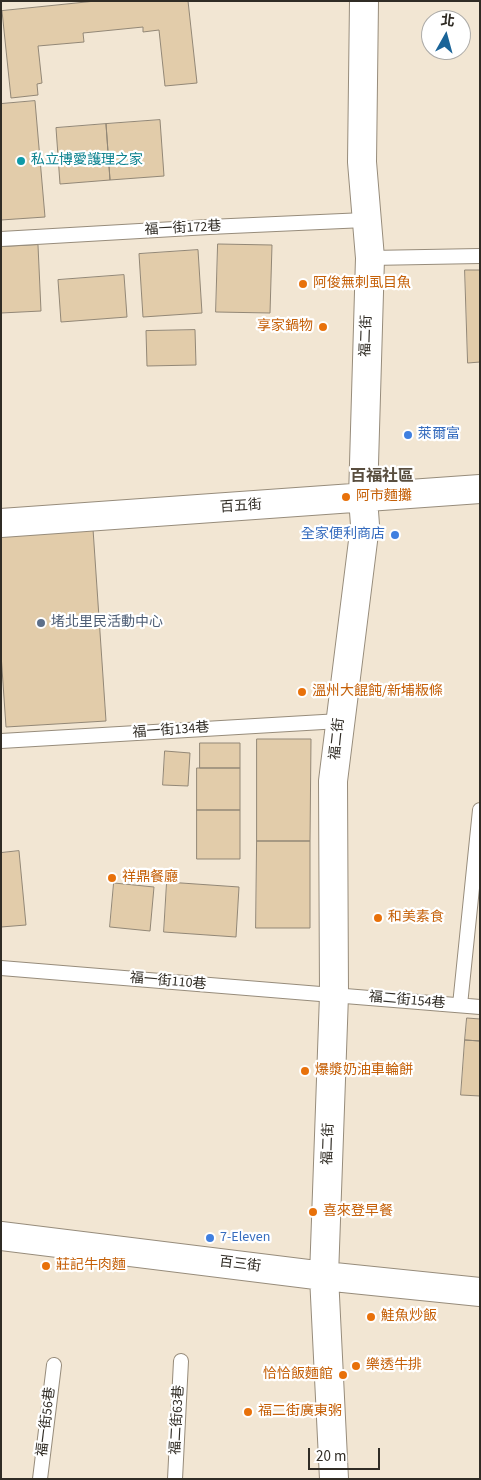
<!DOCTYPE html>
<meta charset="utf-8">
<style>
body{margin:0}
#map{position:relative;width:481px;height:1480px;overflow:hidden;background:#f2e6d3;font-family:"Source Sans 3","Noto Sans TC",sans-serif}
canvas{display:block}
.frame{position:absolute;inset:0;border:2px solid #302c25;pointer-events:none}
.north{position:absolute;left:421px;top:10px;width:50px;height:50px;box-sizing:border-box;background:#fff;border:1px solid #acaba8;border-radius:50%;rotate:7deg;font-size:14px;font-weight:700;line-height:20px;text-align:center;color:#302c25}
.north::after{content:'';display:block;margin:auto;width:18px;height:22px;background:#1a6498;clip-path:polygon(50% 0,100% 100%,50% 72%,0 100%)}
.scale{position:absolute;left:308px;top:1448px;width:72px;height:22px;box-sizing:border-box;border:2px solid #302c25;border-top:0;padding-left:6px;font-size:15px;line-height:18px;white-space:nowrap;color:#302c25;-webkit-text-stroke:4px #fff;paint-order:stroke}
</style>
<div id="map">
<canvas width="481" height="1480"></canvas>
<div class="frame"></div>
<div class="north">北</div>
<div class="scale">20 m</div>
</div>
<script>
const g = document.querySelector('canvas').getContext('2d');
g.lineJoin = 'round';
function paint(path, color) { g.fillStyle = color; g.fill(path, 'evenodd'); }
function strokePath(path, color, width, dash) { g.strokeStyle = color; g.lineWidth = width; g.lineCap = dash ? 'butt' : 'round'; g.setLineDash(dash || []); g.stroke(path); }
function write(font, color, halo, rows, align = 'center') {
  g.font = font + ' "Source Sans 3","Noto Sans TC",sans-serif'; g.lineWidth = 4.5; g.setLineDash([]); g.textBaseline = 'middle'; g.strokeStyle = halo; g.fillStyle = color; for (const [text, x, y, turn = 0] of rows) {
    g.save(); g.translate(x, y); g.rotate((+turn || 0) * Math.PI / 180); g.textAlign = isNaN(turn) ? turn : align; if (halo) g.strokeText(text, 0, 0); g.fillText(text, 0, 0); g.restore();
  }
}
const building = new Path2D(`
 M96,1H188L197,83L165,86L159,30L143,32V27L83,33L84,42L38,46L42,83L37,84L38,95L11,98L2,11Z
 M35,101L45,217L1,220V104Z
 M160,120L164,176L110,180L106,124Z
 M106,124L110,180L60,184L56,128Z
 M218,244L272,245L270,313L216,312Z
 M38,245L41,311L1,313V247Z
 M198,250L202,313L143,317L139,254Z
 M465,270H480V362L468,363Z
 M124,275L127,317L61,322L58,280Z
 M195,330L196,365L147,366L146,331Z
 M93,529L106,721L6,727L1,654V535Z
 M257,739H311L310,841H257Z
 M200,743H240V768H200Z
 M165,751L190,753L188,786L163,785Z
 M197,768H240V810H197Z
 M197,810H240V859H197Z
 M257,841H310V928H256Z
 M19,851L26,925L1,927V853Z
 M167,882L239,887L236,937L164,932Z
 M114,883L154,887L150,931L110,927Z
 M467,1018L480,1019V1041L465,1040Z
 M465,1040L480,1041V1096L461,1095Z`);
const lane = new Path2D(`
 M1,239L209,227L365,220
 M370,258L480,256
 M1,741L340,721
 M1,968L480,1007
 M460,1005L480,810
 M40,1479L54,1365
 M175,1479L181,1361`);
const street = new Path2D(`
 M1,523L480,489
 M1,1236L324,1276L480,1292
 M334,1479L324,1276L334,995L333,781L365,525L363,498L370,258L362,162L364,1`);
const markers = [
 [21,161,5,"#0f9aa8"],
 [303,284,5,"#e8710a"],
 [323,327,5,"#e8710a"],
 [408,435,5,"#3f7fe0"],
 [346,497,5,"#e8710a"],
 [395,535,5,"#3f7fe0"],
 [41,623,5,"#5c6f8a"],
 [302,692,5,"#e8710a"],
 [112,878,5,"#e8710a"],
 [378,918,5,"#e8710a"],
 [305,1071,5,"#e8710a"],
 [313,1212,5,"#e8710a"],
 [210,1238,5,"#3f7fe0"],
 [46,1266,5,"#e8710a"],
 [371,1317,5,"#e8710a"],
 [356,1366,5,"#e8710a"],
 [343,1375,5,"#e8710a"],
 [248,1412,5,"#e8710a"]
];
const cultureNames = [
 ["私立博愛護理之家",31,161]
];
const streetNames = [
 ["福一街172巷",183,229,-3],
 ["福二街",367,336,-88],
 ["百五街",241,507,-4],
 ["福一街134巷",171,731,-4],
 ["福二街",338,739,-84],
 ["福一街110巷",168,982,5],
 ["福二街154巷",407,1001,5],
 ["福二街",329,1144,-88],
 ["百三街",240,1265,7],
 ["福二街63巷",178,1420,-87],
 ["福一街56巷",47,1422,-83]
];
const foodNames = [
 ["阿俊無刺虱目魚",313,284],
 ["享家鍋物",313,327,"right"],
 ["阿市麵攤",356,497],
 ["溫州大餛飩/新埔粄條",312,692],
 ["祥鼎餐廳",122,878],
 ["和美素食",388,918],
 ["爆漿奶油車輪餅",315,1071],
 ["喜來登早餐",323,1212],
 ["莊記牛肉麵",56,1266],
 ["鮭魚炒飯",381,1317],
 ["樂透牛排",366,1366],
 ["恰恰飯麵館",333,1375,"right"],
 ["福二街廣東粥",258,1412]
];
const shopNames = [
 ["萊爾富",418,435],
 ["全家便利商店",385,535,"right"],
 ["7-Eleven",220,1238]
];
const serviceNames = [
 ["堵北里民活動中心",51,623]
];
const quarterNames = [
 ["百福社區",382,477]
];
paint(building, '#e2ccaa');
strokePath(building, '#928776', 1);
strokePath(lane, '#978c7b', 16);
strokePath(street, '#978c7b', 30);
strokePath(lane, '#fff', 14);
strokePath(street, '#fff', 28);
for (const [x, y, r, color] of markers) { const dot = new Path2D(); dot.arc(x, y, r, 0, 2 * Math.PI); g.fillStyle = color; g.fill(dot); strokePath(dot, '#fff', 2); }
write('14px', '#0d838f', '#fff', cultureNames, 'left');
write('14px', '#302c25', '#fff', streetNames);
write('14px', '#c56008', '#fff', foodNames, 'left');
write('14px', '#366cbe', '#fff', shopNames, 'left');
write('14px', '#4e5e75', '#fff', serviceNames, 'left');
write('bold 16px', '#594e3f', '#fff', quarterNames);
</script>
